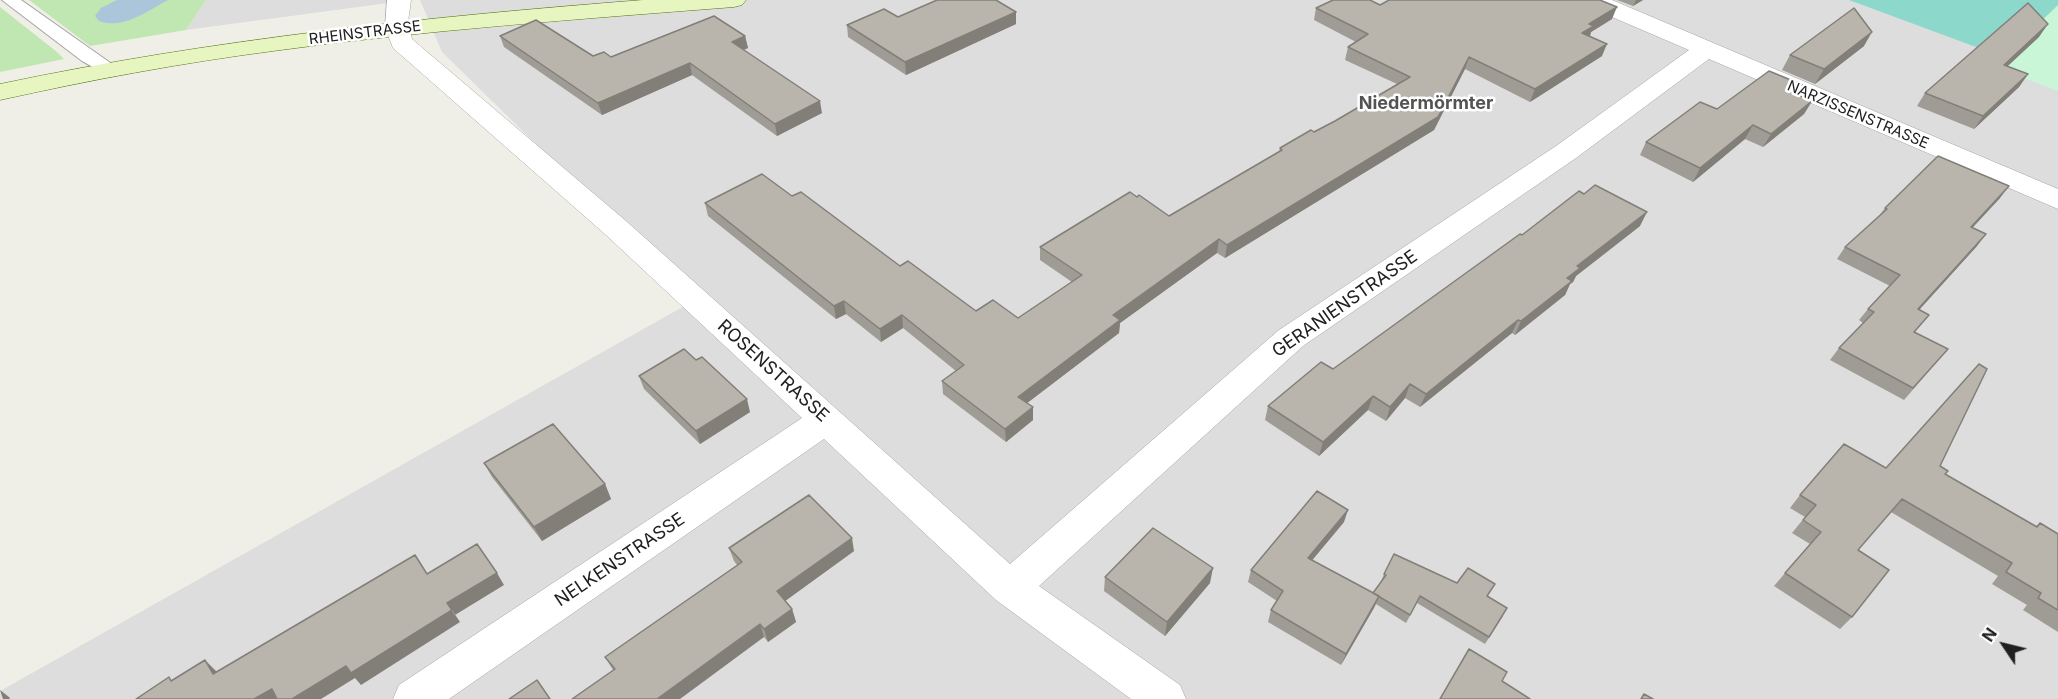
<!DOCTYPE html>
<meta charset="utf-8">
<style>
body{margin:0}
#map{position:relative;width:2058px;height:699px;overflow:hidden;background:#f0efe7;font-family:Inter,sans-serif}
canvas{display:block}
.north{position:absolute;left:1974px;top:615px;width:60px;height:60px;-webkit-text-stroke:4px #fff;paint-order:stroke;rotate:305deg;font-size:16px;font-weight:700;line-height:24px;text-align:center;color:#202020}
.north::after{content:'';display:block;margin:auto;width:21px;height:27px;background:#202020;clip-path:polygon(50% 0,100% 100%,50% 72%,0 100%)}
</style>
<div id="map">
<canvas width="2058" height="699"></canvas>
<div class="north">N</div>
</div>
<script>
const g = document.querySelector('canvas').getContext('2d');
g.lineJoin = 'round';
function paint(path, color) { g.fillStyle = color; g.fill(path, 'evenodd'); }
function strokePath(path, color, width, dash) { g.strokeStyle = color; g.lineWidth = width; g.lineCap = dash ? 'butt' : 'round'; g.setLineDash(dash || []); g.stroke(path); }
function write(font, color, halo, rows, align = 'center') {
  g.font = font + ' Inter,sans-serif'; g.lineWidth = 5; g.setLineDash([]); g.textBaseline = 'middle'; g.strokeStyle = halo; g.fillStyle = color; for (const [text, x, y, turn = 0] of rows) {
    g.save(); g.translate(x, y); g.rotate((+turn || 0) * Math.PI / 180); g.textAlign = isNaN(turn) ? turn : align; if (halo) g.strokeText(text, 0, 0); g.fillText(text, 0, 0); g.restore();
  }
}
const residential = new Path2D(`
 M206,0H411L186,30Z
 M420,0H2058V699H0V691L695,300L442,52Z`);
const grass = new Path2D(`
 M29,0H206L186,30L90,46Z
 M0,7L57,52L64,59L0,72Z`);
const park = new Path2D(`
 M2058,5V91L1995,67Z`);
const pitch = new Path2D(`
 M1849,0H2058V5L2003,57Z`);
const water = new Path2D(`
 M117,0H168C147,11 123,30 99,21L95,16L101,8Z`);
const service = new Path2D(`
 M2,0H21L119,69L116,73H104L82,61Z`);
const minor = new Path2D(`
 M387,0H411L408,22L412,39L626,221L1010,564L1279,330L1556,146L1689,50L1584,5L1580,0H1612L2058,189V209L1709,59L1576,158L1303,346L1039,586L1180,685L1186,699H1131L996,600L824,439L449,699H393L399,685L802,418L606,235L393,48L385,27Z`);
const secondary = new Path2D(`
 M643,0H746L742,5L734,7C580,19 426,30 273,51C181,63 90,80 0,100V84C214,39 425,17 643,0Z`);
const wall = new Path2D(`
 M1617,0H1643L1633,6Z
 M1380,5L1612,19L1591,32L1590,36L1602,56L1530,102L1465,69L1434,130L1225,258L1217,253L1120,323L1119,333L1027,403L1033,420L1006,442L943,394L942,381L956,371L903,328L881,342L846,314L836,319L708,216L705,203L792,196L900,266L976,311L1018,318L1072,282L1040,260V247L1169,216L1279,152L1280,148L1335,121L1397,84L1345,60L1348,47L1356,42L1314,20L1316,8Z
 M898,17L1016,24L906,75L848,37L847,25Z
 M500,36L593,56L611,57L745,36L748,48L743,50L822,113L777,136L692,75L602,115L504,47Z
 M2039,37L2007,66L2028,74L2019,87L1974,129L1917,106L1925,93Z
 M1864,46L1815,84L1782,70L1790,55Z
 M1798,95L1812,101L1804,114L1763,147L1745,139L1693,182L1640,155L1646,142L1717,109Z
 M2000,198L1972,228L1977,246L1919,310L1929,315L1915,332L1948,349L1904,400L1830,360L1839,348L1863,323L1859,320L1868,309L1890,286L1837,259L1845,247L1879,216L1885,208Z
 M1640,226L1576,276L1573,282L1570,284L1565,295L1515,335L1512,333L1420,407L1405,398L1386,421L1368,410L1319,456L1265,420L1268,406L1333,369L1522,235Z
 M696,360L750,412L700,444L644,389L639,376Z
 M484,463L605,484L611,499L542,541L492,477Z
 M1940,466L1945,474L2036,526L2040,523L2058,534V632L2023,610L2027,605L1992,584L1998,576L1891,512L1858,550L1852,617L1840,629L1774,586L1810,544L1792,533L1805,517L1790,508L1800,495L1886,468Z
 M1344,522L1312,560L1373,593L1381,582L1384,574L1487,597L1503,616L1485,644L1417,603L1406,623L1376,604L1341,665L1268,622L1271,610L1277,601L1248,582L1251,570Z
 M729,548L854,551L785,601L792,609L796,622L768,642L764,637L613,670L605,657L737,565L734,561Z
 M1105,577L1210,583L1165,636L1104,591Z`);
const shadedWall = new Path2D(`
 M1636,0H1643L1633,6Z
 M1617,7L1612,19L1591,32L1589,39L1582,33L1589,24Z
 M1016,12V24L906,75L905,62Z
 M2048,24L2039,37L1995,78L2004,65Z
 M1872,32L1864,46L1815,84L1824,69Z
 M745,36L748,48L735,54L732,42Z
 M1607,44L1602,56L1530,102L1535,89Z
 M1469,57L1465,69L1434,130L1225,258L1227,245Z
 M690,63L692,75L602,115L598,103Z
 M2028,74L2019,87L1974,129L1983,116Z
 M1803,85L1796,99L1794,93Z
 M820,101L822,113L777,136L775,124Z
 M1812,101L1804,114L1763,147L1771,134Z
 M1753,125L1745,139L1693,182L1700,168Z
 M2009,186L2000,198L1962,239L1971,227Z
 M1647,212L1640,226L1576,276L1573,282L1570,284L1565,295L1515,335L1521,321L1567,278L1577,266Z
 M1986,234L1977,246L1909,321L1918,309Z
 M1219,239L1217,253L1120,323L1119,333L1018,410V397L1113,315Z
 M844,301L846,314L836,319L834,306Z
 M902,315L903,328L881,342L880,329Z
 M1518,320L1512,333L1420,407L1426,394Z
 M1410,384L1405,398L1386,421L1390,407Z
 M1373,396L1368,410L1319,456L1323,442Z
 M747,399L750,412L700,444L696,431Z
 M1033,407V420L1006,442L1005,429Z
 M605,484L611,499L542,541L534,527Z
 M1348,510L1344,522L1304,570L1308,558Z
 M852,538L854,551L781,604L777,591Z
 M1213,568L1210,583L1165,636L1167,622Z
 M497,573L504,585L455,615L447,603Z
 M1379,596L1374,608L1341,665L1346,654Z
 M792,609L796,622L768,642L764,629Z
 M452,610L460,622L361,685L355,678L321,699H292L346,666Z
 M760,624L764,637L680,699H657Z
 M205,660L217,672L213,674Z
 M272,689L282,699H254Z
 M0,690L9,697L10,699H3Z`);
const building = new Path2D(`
 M937,0H996L1016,12L905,62L847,25L884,9L898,17Z
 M1333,0H1370L1380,5L1389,0H1600L1617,7L1589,24L1594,26L1582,33L1607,44L1535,89L1469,57L1438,117L1227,245L1219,239L1113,315L1120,320L1018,397L1033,407L1005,429L942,381L964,365L902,315L880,329L844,301L834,306L705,203L762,174L792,196L801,192L900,266L908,261L976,311L993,300L1018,318L1082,275L1040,247L1130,192L1137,197L1139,195L1169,216L1282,150L1280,148L1311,130L1314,132L1335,121L1410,77L1348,47L1368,34L1316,8Z
 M2028,3L2048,24L2004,65L2028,74L1983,116L1925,93Z
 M1854,8L1872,32L1824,69L1790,55Z
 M714,16L745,36L732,42L820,101L775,124L690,63L598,103L500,36L536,20L593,56L604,52L611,57Z
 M1769,71L1803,85L1794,93L1812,101L1771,134L1753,125L1700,168L1646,142L1700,102L1717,109Z
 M1938,156L2009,186L1971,227L1986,234L1918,309L1929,315L1914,332L1948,349L1913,388L1839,348L1874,312L1868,309L1900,275L1845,247L1887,209L1885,208Z
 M1595,185L1647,212L1577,266L1580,268L1567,278L1572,281L1521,321L1518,320L1426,394L1410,384L1390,407L1373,396L1323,442L1268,406L1321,362L1333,369L1520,234L1522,235L1579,191L1584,194Z
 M684,349L696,360L702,357L747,399L696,431L639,376Z
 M1979,364L1987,369L1940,466L1948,471L1945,474L2037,527L2040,523L2058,534V610L2038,598L2041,593L2006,572L2012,563L1902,499L1858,550L1889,570L1852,617L1785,573L1821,532L1803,520L1816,505L1800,495L1844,444L1886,468Z
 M553,424L605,484L534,527L484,463Z
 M1317,491L1348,510L1308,558L1379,596L1346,654L1271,610L1283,591L1251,570Z
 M809,495L852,538L777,591L792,609L764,629L760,624L657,699H572L615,669L605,657L742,562L729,548Z
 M1153,528L1213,568L1167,622L1105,577Z
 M477,544L497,573L447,603L452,610L351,673L346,666L292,699H277L272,689L254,699H136L169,677L171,681L205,660L213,674L415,555L427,574Z
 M1394,554L1457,583L1468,568L1495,584L1487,596L1507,608L1489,637L1420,596L1410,615L1373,593L1386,575L1384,574Z
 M1469,649L1507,672L1502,681L1530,699H1440Z
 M537,680L550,699H509Z
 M1644,694L1653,699H1641Z`);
const farStreetnames = [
 ["RHEINSTRASSE",365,33,-7],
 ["NARZISSENSTRASSE",1858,115,23]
];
const farQuarternames = [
 ["Niedermörmter",1426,104]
];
const streetNames = [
 ["GERANIENSTRASSE",1345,304,-35],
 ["ROSENSTRASSE",773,371,42],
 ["NELKENSTRASSE",620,560,-34]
];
paint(residential, '#dedddd');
paint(grass, '#c0e6b1');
paint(park, '#c8f6d6');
paint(pitch, '#8cd9cb');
paint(water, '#abc6da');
strokePath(service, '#a4a4a4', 2);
strokePath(minor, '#a4a4a4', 1);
strokePath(secondary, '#51710d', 1);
paint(service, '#fff');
paint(minor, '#fff');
paint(secondary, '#e7f5c0');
paint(wall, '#9f9c95');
paint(shadedWall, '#827f79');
paint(building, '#b9b5ad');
strokePath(building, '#827f79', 1.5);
write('15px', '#202020', '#fff', farStreetnames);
write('bold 18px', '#535353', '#fff', farQuarternames);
write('18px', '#202020', '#fff', streetNames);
</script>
